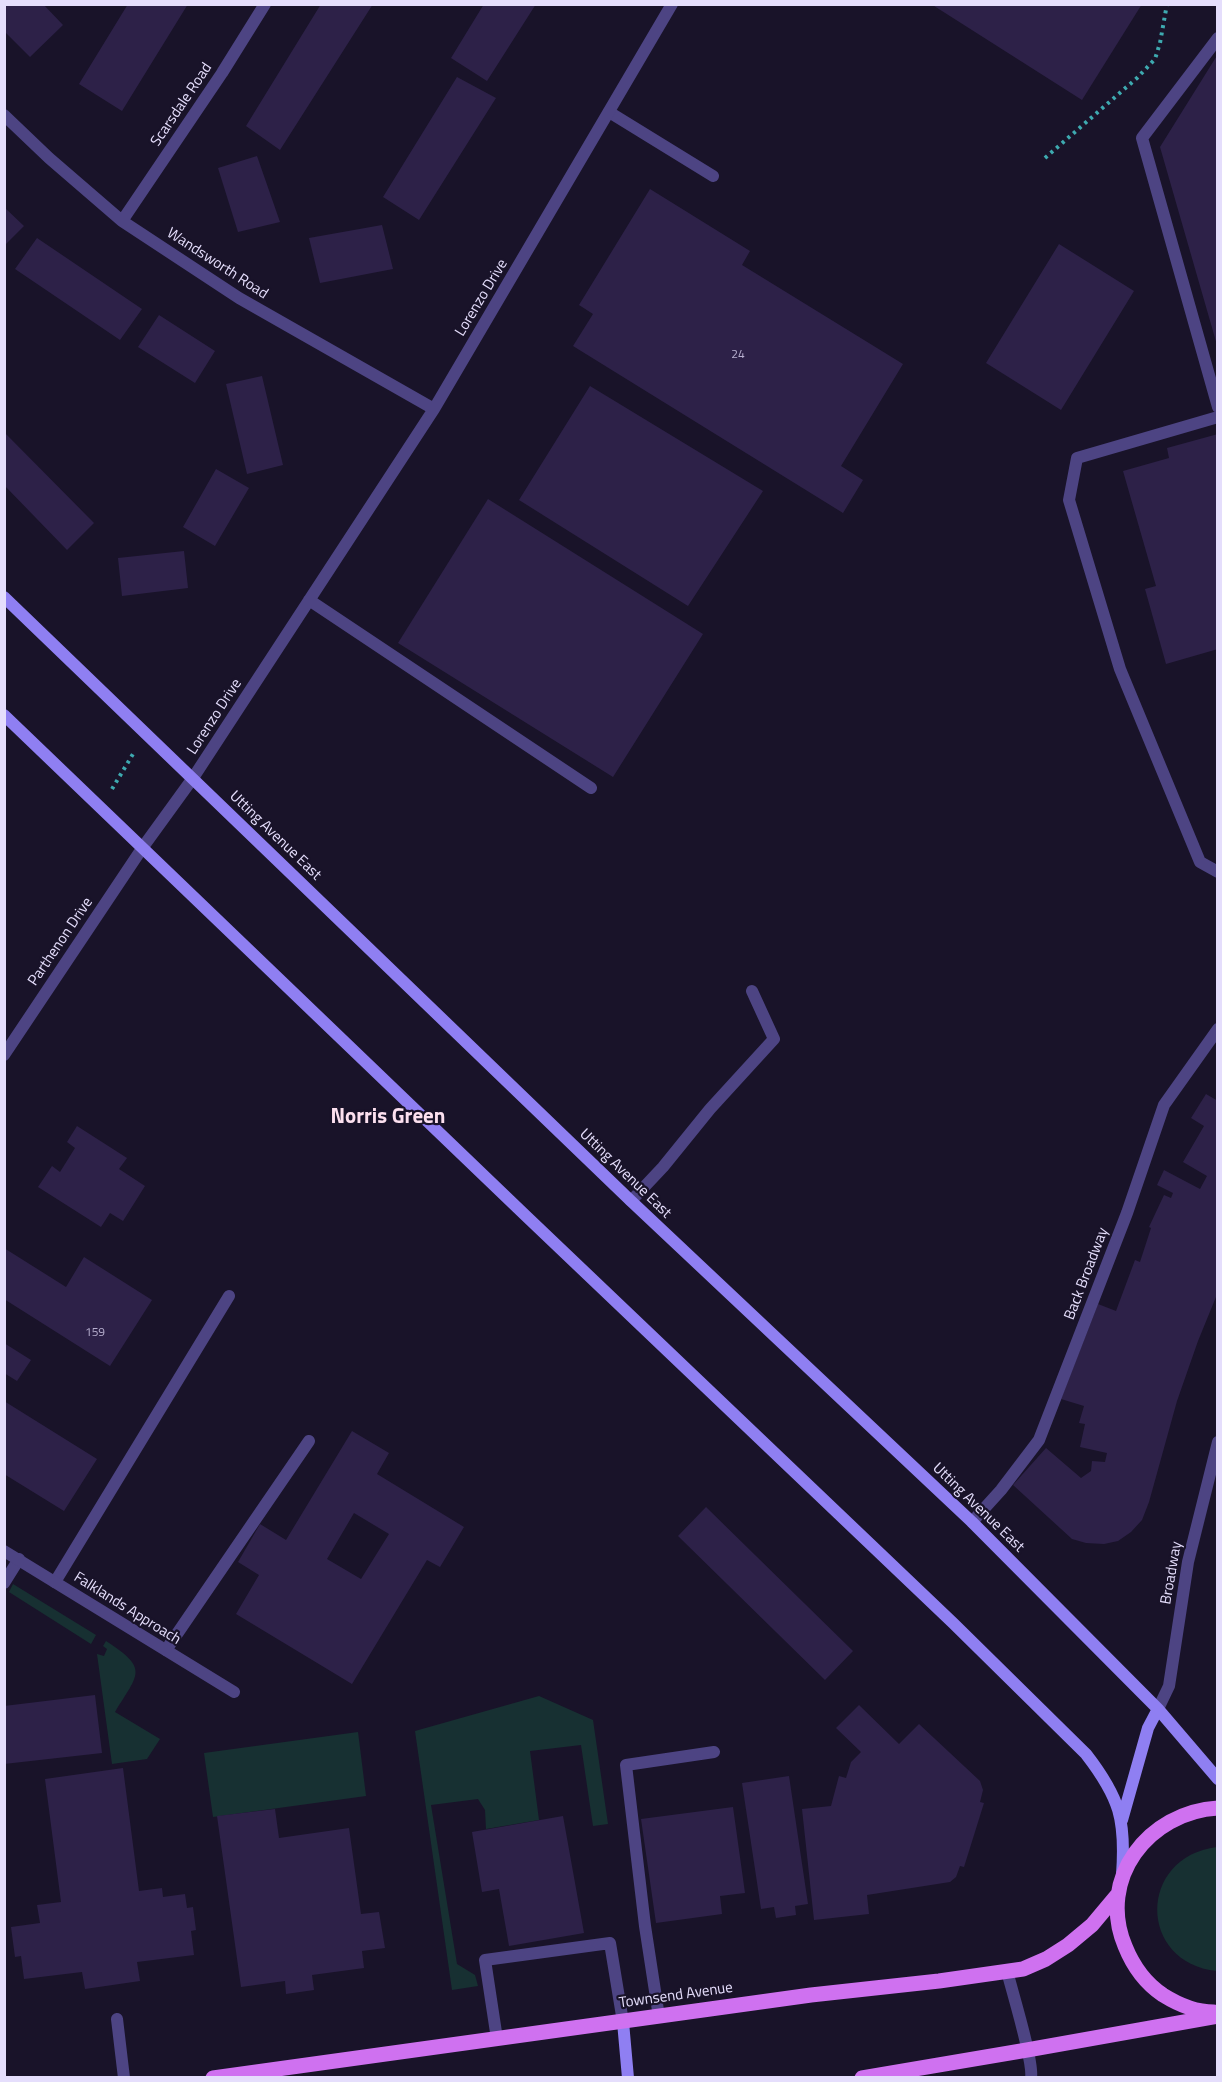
<!DOCTYPE html>
<style>
body{margin:0}
#map{position:relative;width:1222px;height:2082px;overflow:hidden;background:#191329;font-family:"Titillium Web",sans-serif}
canvas{display:block}
.frame{position:absolute;inset:0;border:6px solid #e5defc;pointer-events:none}
</style>
<div id="map">
<canvas width="1222" height="2082"></canvas>
<div class="frame"></div>
</div>
<script>
const g = document.querySelector('canvas').getContext('2d');
g.lineJoin = 'round';
function paint(path, color) { g.fillStyle = color; g.fill(path, 'evenodd'); }
function strokePath(path, color, width, dash) { g.strokeStyle = color; g.lineWidth = width; g.lineCap = dash ? 'butt' : 'round'; g.setLineDash(dash || []); g.stroke(path); }
function write(font, color, halo, rows, align = 'center') {
  g.font = font + ' "Titillium Web",sans-serif'; g.lineWidth = 4.5; g.setLineDash([]); g.textBaseline = 'middle'; g.strokeStyle = halo; g.fillStyle = color; for (const [text, x, y, turn = 0] of rows) {
    g.save(); g.translate(x, y); g.rotate((+turn || 0) * Math.PI / 180); g.textAlign = isNaN(turn) ? turn : align; if (halo) g.strokeText(text, 0, 0); g.fillText(text, 0, 0); g.restore();
  }
}
const green = new Path2D(`
 M13,1584L96,1635L91,1644L9,1592Z
 M106,1641C149,1669 139,1673 115,1712L160,1739L147,1759L112,1764L97,1654L104,1656L107,1649L103,1646Z
 M539,1696L593,1720L608,1824L593,1826L581,1745L530,1751L539,1820L486,1829L485,1810L478,1799L431,1805L457,1964L475,1975L478,1986L452,1990L415,1731Z
 M358,1732L366,1796L213,1817L204,1753Z
 M1217,1847H1218L1217,1971C1138,1963 1137,1857 1217,1847Z`);
const building = new Path2D(`
 M4,4H43L63,25L30,57L4,31Z
 M128,4H188L122,111L79,84Z
 M321,4H373L280,150L246,126Z
 M484,4H536L487,81L451,58Z
 M931,4H1142L1082,100Z
 M1218,54V345H1217L1160,147Z
 M457,77L496,98L419,220L383,197Z
 M257,156L280,222L238,232L218,168Z
 M650,189L750,251L742,265L903,364L841,466L863,480L843,513L573,346L593,314L579,305Z
 M4,207L24,226L4,246Z
 M382,225L393,269L320,283L309,238Z
 M37,238L142,309L120,340L15,269Z
 M1059,244L1134,291L1061,410L986,363Z
 M159,315L215,351L195,383L138,347Z
 M262,376L283,465L247,474L226,384Z
 M590,386L763,491L688,606L519,500Z
 M4,432L94,523L67,550L4,485Z
 M1218,434V649L1166,664L1145,589L1156,586L1123,471L1169,458L1167,448Z
 M216,469L249,488L215,546L183,527Z
 M488,499L703,634L613,777L398,643Z
 M184,551L188,588L122,596L118,558Z
 M1206,1094L1218,1101V1292L1198,1341L1177,1401L1149,1502L1142,1520L1131,1532L1118,1541L1104,1544L1086,1543L1072,1539L1013,1485L1046,1448L1081,1478L1091,1471L1092,1461L1105,1462L1107,1453L1080,1447L1085,1424L1079,1423L1084,1406L1061,1399L1098,1304L1116,1311L1135,1260L1140,1262L1151,1228L1149,1227L1164,1195L1171,1198L1173,1193L1157,1185L1164,1170L1200,1189L1207,1176L1183,1162L1204,1126L1191,1118Z
 M77,1126L127,1158L119,1169L145,1186L123,1221L110,1213L101,1227L38,1187L52,1166L60,1172L75,1148L67,1142Z
 M4,1248L66,1287L84,1257L152,1300L110,1366L4,1299Z
 M4,1343L31,1360L17,1381L4,1373Z
 M4,1401L97,1459L64,1511L4,1474Z
 M352,1431L389,1453L377,1474L464,1527L440,1567L427,1560L352,1684L236,1614L259,1575L238,1562L260,1524L286,1540ZM354,1513L389,1534L361,1579L327,1559Z
 M706,1507L853,1651L825,1680L678,1536Z
 M95,1695L102,1753L4,1764V1706Z
 M859,1705L899,1744L919,1724L980,1781L983,1790L980,1802L984,1803L964,1867L960,1866L956,1877L950,1882L867,1895L869,1914L814,1920L802,1809L831,1806L839,1776L846,1778L851,1762L861,1752L836,1728Z
 M123,1768L139,1891L162,1888L163,1897L185,1894L187,1908L193,1907L196,1930L191,1931L194,1955L137,1962L140,1981L85,1989L82,1972L24,1979L21,1956L15,1957L11,1927L40,1923L37,1905L61,1902L45,1779Z
 M789,1776L808,1904L795,1906L796,1915L776,1918L774,1907L761,1909L742,1783Z
 M733,1807L745,1893L720,1896L722,1914L656,1923L641,1819Z
 M275,1809L279,1838L349,1828L361,1914L379,1912L385,1948L362,1951L364,1968L312,1975L314,1990L286,1994L285,1981L241,1987L217,1816Z
 M563,1816L584,1933L509,1946L499,1889L482,1892L472,1832Z`);
const path = new Path2D(`
 M1045,158L1137,78L1155,59L1160,43L1167,4
 M112,789L133,754`);
const lane = new Path2D(`
 M1218,38L1142,138L1218,407
 M609,112L713,176
 M1218,417L1077,458L1069,500L1120,669L1200,862L1218,872
 M631,1201L663,1167L710,1109L774,1039L752,991
 M972,1522L1001,1490L1039,1440L1127,1213L1164,1105L1218,1029
 M55,1582L229,1296
 M4,1583L19,1559
 M166,1650L309,1441
 M659,2017L645,1926L626,1765L714,1752
 M117,2019L124,2078
 M497,2039L485,1960L610,1943L623,2022`);
const street = new Path2D(`
 M4,115L49,158L122,221L239,298L434,409
 M122,221L222,73L265,4
 M309,600L591,788
 M4,1055L143,847L193,778L434,409L672,4
 M4,1551L234,1692
 M1158,1709L1169,1686L1188,1562L1218,1442
 M1007,1971C1012,1991 1034,2062 1031,2078`);
const secondary = new Path2D(`
 M4,597L631,1201L972,1522L1158,1709L1218,1779
 M4,715L526,1216L953,1623L1086,1754C1120,1798 1126,1820 1122,1875
 M1122,1820L1148,1728L1158,1709
 M623,2022L628,2078`);
const primary = new Path2D(`
 M1214,2012C1195,2012 1179,2005 1163,1995C1145,1983 1133,1966 1125,1946C1097,1879 1148,1812 1218,1808
 M213,2078L811,1995L939,1981L1023,1969L1046,1959L1068,1945L1092,1925L1118,1894
 M862,2078L1027,2050L1218,2016`);
const numberNames = [
 ["24",738,355],
 ["159",95,1333]
];
const streetNames = [
 ["Scarsdale Road",182,105,-56],
 ["Wandsworth Road",217,264,33],
 ["Lorenzo Drive",482,298,-59],
 ["Lorenzo Drive",215,717,-57],
 ["Utting Avenue East",275,836,44],
 ["Parthenon Drive",61,942,-56],
 ["Utting Avenue East",625,1174,44],
 ["Back Broadway",1087,1274,-69],
 ["Utting Avenue East",978,1508,44],
 ["Broadway",1172,1573,-80],
 ["Falklands Approach",127,1609,32],
 ["Townsend Avenue",676,1996,-8]
];
const districtNames = [
 ["Norris Green",388,1118]
];
paint(green, '#173032');
paint(building, '#2d2148');
strokePath(path, '#3eaab0', 4, [3, 4.5]);
strokePath(lane, '#4d4483', 12);
strokePath(street, '#4d4483', 12);
strokePath(secondary, '#8f7ff2', 12);
strokePath(primary, '#cf71f0', 15);
write('12px', '#b7afcf', null, numberNames);
write('15px', '#e5defc', '#191329', streetNames);
write('bold 21px', '#fce0ef', '#191329', districtNames);
</script>
